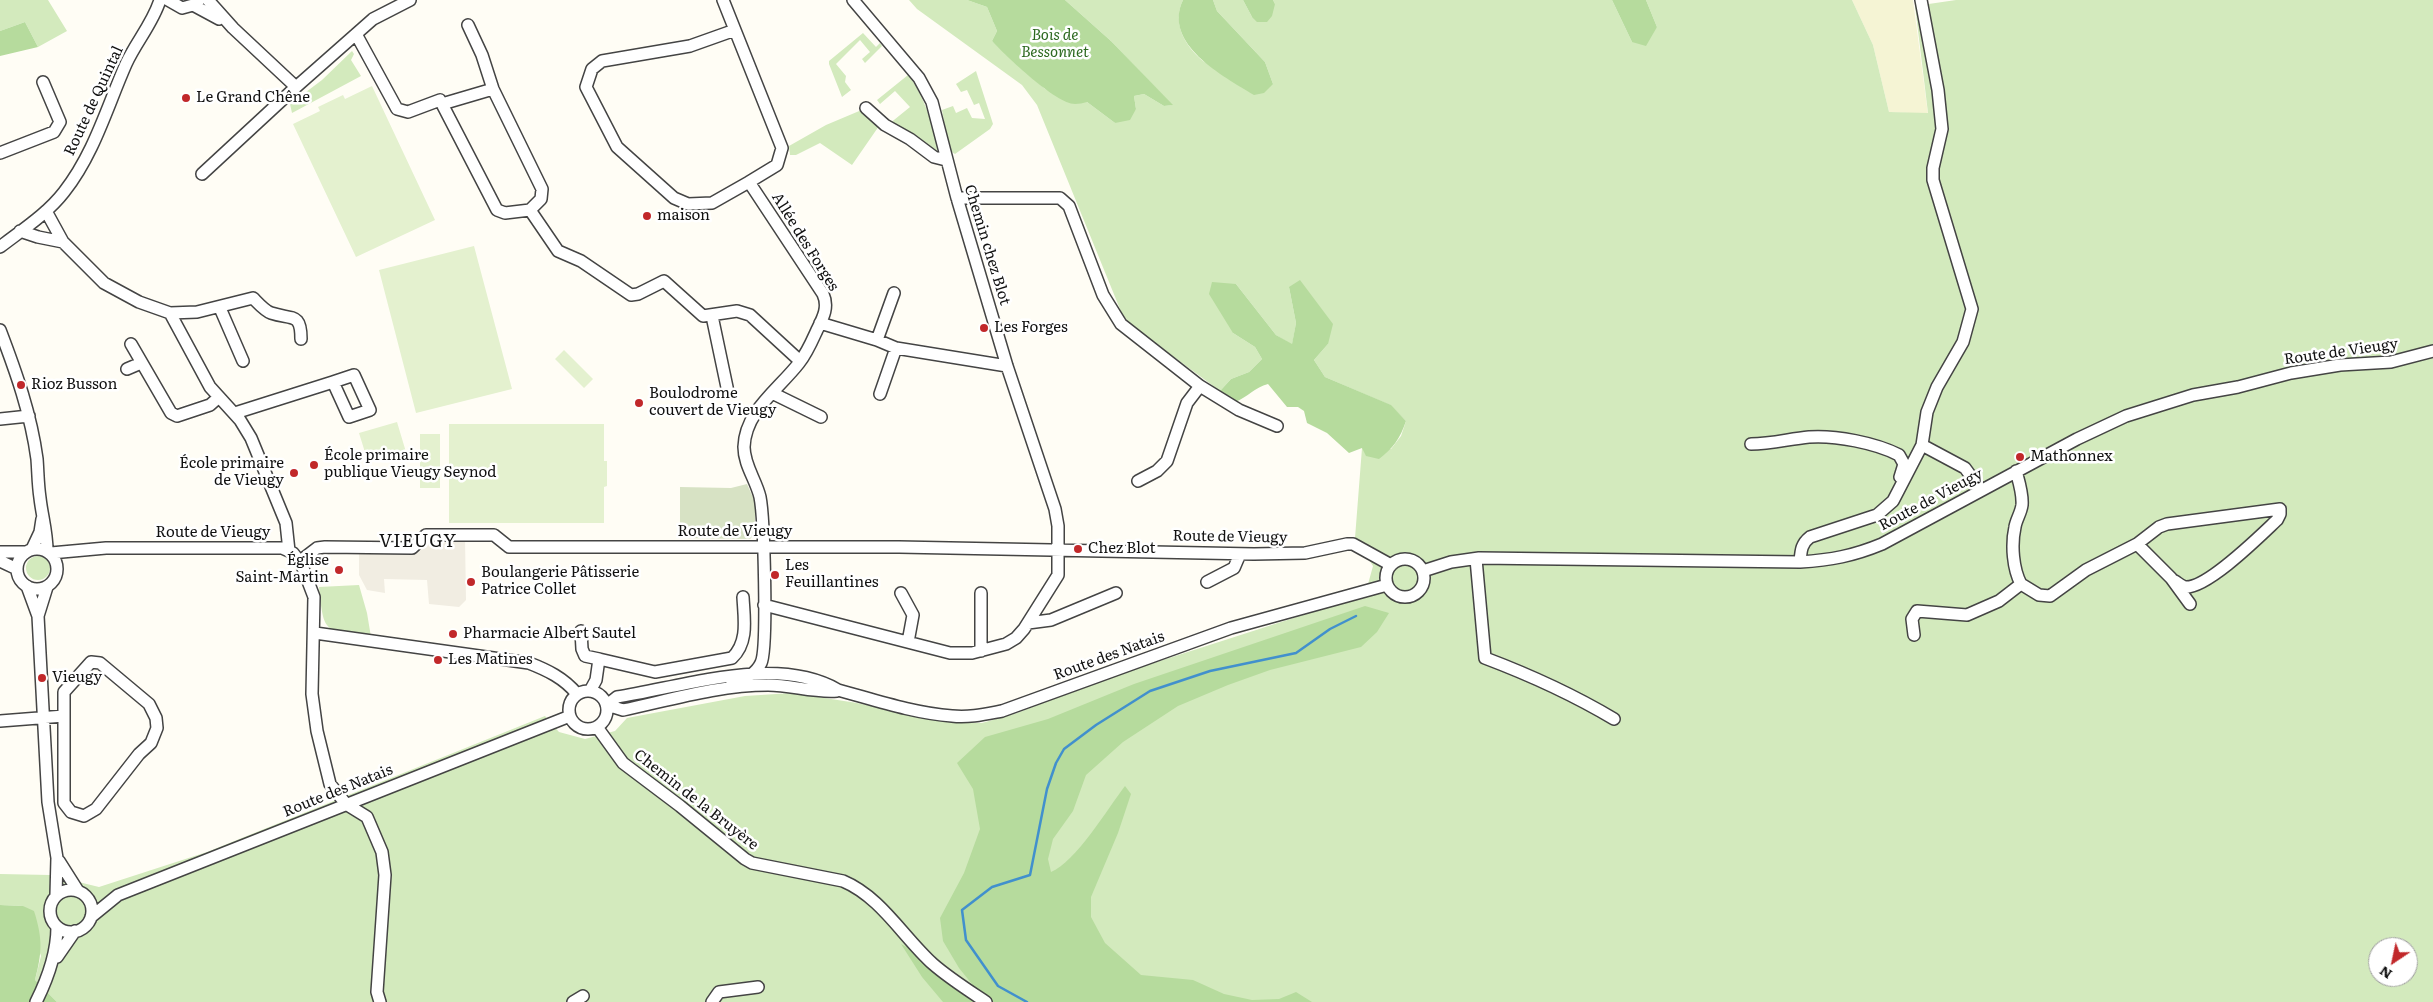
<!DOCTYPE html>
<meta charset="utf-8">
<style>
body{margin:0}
#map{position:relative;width:2433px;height:1002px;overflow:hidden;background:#fffdf5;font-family:Literata,serif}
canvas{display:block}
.north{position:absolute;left:2368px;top:937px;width:50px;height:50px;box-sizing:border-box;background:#fff;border:1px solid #a0a0a0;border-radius:50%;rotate:214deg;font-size:14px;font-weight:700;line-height:20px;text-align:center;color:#111}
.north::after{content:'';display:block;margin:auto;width:18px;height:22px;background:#c1282a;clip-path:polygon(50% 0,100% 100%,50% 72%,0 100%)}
</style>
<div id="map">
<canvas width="2433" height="1002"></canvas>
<div class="north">N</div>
</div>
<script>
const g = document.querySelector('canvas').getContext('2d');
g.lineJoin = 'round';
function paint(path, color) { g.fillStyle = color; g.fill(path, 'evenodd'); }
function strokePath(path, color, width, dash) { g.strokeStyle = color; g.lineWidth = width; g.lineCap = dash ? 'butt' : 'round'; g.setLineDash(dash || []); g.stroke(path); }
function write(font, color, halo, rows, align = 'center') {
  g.font = font + ' Literata,serif'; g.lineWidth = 5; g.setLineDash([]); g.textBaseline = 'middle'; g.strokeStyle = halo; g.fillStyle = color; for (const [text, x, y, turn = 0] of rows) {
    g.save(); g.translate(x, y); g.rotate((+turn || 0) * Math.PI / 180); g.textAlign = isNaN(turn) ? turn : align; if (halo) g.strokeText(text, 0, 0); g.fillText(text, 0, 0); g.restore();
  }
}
const farmland = new Path2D(`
 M1852,0H1913L1928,114L1889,112L1873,45Z`);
const green = new Path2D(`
 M0,0H48L67,31L38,47L25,22L0,31Z
 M909,0H967L987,7L997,31L992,41L1045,89L1087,102L1115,123L1136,109L1134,96L1144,94L1164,106L1172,105L1111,41L1065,0H1183C1172,23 1184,45 1203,61C1210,67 1260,80 1273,84L1265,62L1217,11L1213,0H1243L1252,17L1275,4L1273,0H1612L1632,42L1657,27L1646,0H1852L1873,45L1889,112L1928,113L1915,6L1956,0H2433V1002H57L35,980L41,956L23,906L0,905V874L50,875L99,887L207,852L545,716L559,732L585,739L615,731L627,718L745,696L792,693L857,703L944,722L982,723L1017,713L1110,677L1365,595L1373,566L1355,538L1362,448L1391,449L1401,436L1406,421L1390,405L1325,377L1314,360L1328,344L1289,287L1296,323L1292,345L1276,335L1236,284L1233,333L1255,347L1262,359L1249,372L1231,379L1220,391L1132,326L1122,314L1037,105L1022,85L917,9ZM2378,947H2408V977H2378Z
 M863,33L876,47L880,43L882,46L865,63L862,59L870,52L860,40L836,64L846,76L845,82L851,90L842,97L829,64V61Z
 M352,51L354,54L351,60L361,76L292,113L290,104L322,80Z
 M976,71L993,124L990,129L955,154L949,150L942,110L953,106L956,113L967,108L972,118L985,119L979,103L974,105L967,90L961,92L956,84Z
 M908,75C921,89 939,136 937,154L889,124L910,107L895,91L880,104L877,100Z
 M864,109L879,126L852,165L820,143L796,155H790L789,146L826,125Z
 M26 568a12 12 0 1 1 24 0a12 12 0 1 1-24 0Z
 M359,585L367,613L371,637C324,629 324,636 319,587Z`);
const forest = new Path2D(`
 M967,0H1065L1111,41L1173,105L1164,106L1144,94L1134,96L1136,109L1130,120L1115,123L1087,102C1083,103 1079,104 1075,104C1056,104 1006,56 992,41L997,31L987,7Z
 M1183,0H1213L1217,11L1265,62L1273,84L1264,93L1254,95C1223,76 1162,44 1183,0Z
 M1243,0H1273L1275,4L1272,16L1267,22H1257L1252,17Z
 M1612,0H1646L1657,27L1646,46L1632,42Z
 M25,22L38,47L0,56V31Z
 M1300,280L1333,324L1328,344L1314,360L1325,377L1391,405L1406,421C1400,439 1393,448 1379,459L1366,456L1362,448L1349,453L1327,433L1307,423L1304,411L1298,407H1287L1268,384C1255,387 1248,397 1235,402L1220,391L1231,379L1249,372L1262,359L1255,347L1233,333L1209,294L1212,282L1236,284L1276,335L1292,344L1296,323L1289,287Z
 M1365,606L1389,613L1377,632L1361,647L1270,670L1228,685L1178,706L1123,742L1086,775L1073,811L1053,839L1048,859L1051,872C1075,863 1108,808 1125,786L1131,794L1118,833L1091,897V917L1105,943L1141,975L1193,980L1224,994L1252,1000L1279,999L1296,992L1312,1002H993L980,994L959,968L943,941L940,918L964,873L980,829L973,789L957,763L985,737L1048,719L1134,684Z
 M0,905L23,906L34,911C43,939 42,953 35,980L57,1002H0Z
 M901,944L945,968L982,1002H943L922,977Z`);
const cemetery = new Path2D(`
 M747,484L755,502V534L750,539L680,538V487L731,488Z`);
const pitch = new Path2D(`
 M372,86L435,220L356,257L293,124L320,111L318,107L343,95L345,99Z
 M474,246L512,389L416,413L379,270Z
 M564,350L593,379L584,388L555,359Z
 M397,422L406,452L368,462L359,433Z
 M449,424H604V461H607V486L604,487V523H449Z
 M420,434H440V488H420Z`);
const plaza = new Path2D(`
 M465,538L466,600L459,607L429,604L427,580L384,579L385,593L367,590L359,575V551H414L427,539Z`);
const stream = new Path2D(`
 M1027,1002L998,986L966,940L962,910L992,887L1030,875L1047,789L1056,763L1064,749L1096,725L1150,691L1210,671L1296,653L1330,629L1356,616`);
const minor = new Path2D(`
 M168,0L182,8L193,5L199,0
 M208,0L233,28L296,87L373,19L410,0
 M723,0L782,148L777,165L749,182L823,294C829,307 823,318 817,330C812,341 807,353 799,363C779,389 745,411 744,447C744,465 756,480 760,497C764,517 768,649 761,663C755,676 740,681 728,688
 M193,5L219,19
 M468,25L482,55L493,89L542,189L541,199L530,210
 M735,30L690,46L602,61L592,69L586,87L617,147L674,198L688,204L712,203L749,182
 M356,34L397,109L408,112L440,100L497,210L505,213L530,210L558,251L581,261L631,295L638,294L664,281L703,316L737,311L750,315L800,361
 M442,104L493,89
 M866,108L885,125L910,139L934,157L946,160
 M0,153L54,132L60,122L43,82
 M202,174L296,87
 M957,198H1060L1069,206L1103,295L1121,324L1200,386L1239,410L1277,426
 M46,211L63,242L104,283L139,302L170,313L210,387L240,420L251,438L286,523L289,551
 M20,231L38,237L63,242
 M0,247C22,230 47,214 64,192C94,154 107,107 126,64C136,42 153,23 160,0
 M220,308L243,361
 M170,313L197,312L253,298C258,303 265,311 271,313C292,320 301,312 301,339
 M712,316L728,392
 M820,323L877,340L896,348L1007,366
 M0,330C16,372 31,414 37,459C38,472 38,485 40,498C42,516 47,532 47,551
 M877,340L894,293
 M131,344L171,413L177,416L210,405L219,397
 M127,369L141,363
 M354,375L370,410L349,417L333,382Z
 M772,393L821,417
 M880,394L896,348
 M235,413L333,382
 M0,419L29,416
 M1751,444C1771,444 1789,439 1809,437C1835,435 1876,443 1899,455L1904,464L1900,477
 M1922,445L1965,468L1981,490
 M2016,471C2019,482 2023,494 2022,505C2021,513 2016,520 2015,527C2011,545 2013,569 2021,584L2039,595L2050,596L2086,570L2137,544L2171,578L2190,604
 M1138,481L1157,471L1167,461L1187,403L1200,386
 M2137,544L2159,527L2167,524L2280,509V514L2277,520C2261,535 2207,589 2185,587C2181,586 2178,583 2175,581
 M17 569a20 20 0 1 1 40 0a20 20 0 1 1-40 0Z
 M32,549L40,532L42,519
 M0,552H26
 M51,553L106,548H282L293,553L301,563L314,597L312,694L317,731L330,784L346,804L367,817L382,852L385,875L377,992L380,1002
 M1386 578a19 19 0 1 1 38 0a19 19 0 1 1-38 0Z
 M1476,559L1485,658C1530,675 1572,694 1614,719
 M0,561L17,569
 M300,561L317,548L325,547L412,548L426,535H494L509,547H899L1254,554L1305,553L1347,544H1353L1391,565
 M1800,562C1801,551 1801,544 1810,537L1877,515L1893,501L1922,445L1927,412L1937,387L1963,342L1972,309L1933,180V168L1942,129L1938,90L1921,0
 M1423,571L1451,562L1479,558L1800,562C1831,560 1853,556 1882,544L2077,439L2126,416L2193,395L2238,387L2291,373L2340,365L2391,362L2433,351
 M1207,582L1234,568L1240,554
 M27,586L38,616
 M47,587L38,616L48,802L57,858L56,895
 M901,593L913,615L908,642
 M981,593V651
 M764,605L950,653H972L1006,644L1016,638L1024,629L1058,575V526L1055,509L1007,366L957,198L932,102L919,78L853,0
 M1028,623L1051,620L1116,593
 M581,631L582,649L585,656L599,659
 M315,633L529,663C547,670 564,678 577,694
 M1914,635L1912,619L1917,611L1967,615L1999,601L2021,584
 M569 710a19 19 0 1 1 38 0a19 19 0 1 1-38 0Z
 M590,691L596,680L599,659L655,672L732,658C749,642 744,618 743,597
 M607,705L617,697C683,687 776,654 838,690C875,700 913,713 952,716C969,718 986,714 1002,711L1231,628L1387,585
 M607,705L623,710C670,700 719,685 768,685C791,685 814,693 837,691
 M0,721L64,716V692L91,662L100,663L149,704L156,718L157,728L151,743L139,754L96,809L84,816L71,812L64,803V716
 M597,727L623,763L680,806L745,859L752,863L843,881C881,897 903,937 933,964C949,978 968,990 986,1002
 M59,861L78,891
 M50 911a21 21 0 1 1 42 0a21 21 0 1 1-42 0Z
 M91,917L118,895L570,716
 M57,957L75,931
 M36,1002C48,978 57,954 57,927
 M573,1002L583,996
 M712,1002L719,992L758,987`);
const markers = [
 [186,98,5,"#c1282a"],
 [647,216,5,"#c1282a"],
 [984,328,5,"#c1282a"],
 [21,385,5,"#c1282a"],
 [639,403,5,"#c1282a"],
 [2020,457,5,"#c1282a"],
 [314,465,5,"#c1282a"],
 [294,473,5,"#c1282a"],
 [1078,549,5,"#c1282a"],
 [339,570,5,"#c1282a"],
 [775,575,5,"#c1282a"],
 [471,582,5,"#c1282a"],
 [453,634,5,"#c1282a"],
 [438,660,5,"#c1282a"],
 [42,678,5,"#c1282a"]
];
const parkNames = [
 ["Bois de",1055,36],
 ["Bessonnet",1055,53]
];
const poiNames = [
 ["Le Grand Chêne",196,98],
 ["maison",657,216],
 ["Les Forges",994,328],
 ["Rioz Busson",31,385],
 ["Boulodrome",649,394],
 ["couvert de Vieugy",649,411],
 ["École primaire",324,456],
 ["publique Vieugy Seynod",324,473],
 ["Mathonnex",2030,457],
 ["École primaire",284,464,"right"],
 ["de Vieugy",284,481,"right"],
 ["Chez Blot",1088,549],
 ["Église",329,561,"right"],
 ["Saint-Martin",329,578,"right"],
 ["Les",785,566],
 ["Feuillantines",785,583],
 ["Boulangerie Pâtisserie",481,573],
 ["Patrice Collet",481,590],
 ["Pharmacie Albert Sautel",463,634],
 ["Les Matines",448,660],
 ["Vieugy",52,678]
];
const streetNames = [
 ["Route de Quintal",94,101,-65],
 ["Allée des Forges",805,242,58],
 ["Chemin chez Blot",987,245,73],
 ["Route de Vieugy",2341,352,-8],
 ["Route de Vieugy",1931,500,-28],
 ["Route de Vieugy",735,532],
 ["Route de Vieugy",213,533],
 ["Route de Vieugy",1230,537,1],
 ["Route des Natais",1109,656,-20],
 ["Route des Natais",338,791,-22],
 ["Chemin de la Bruyère",696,800,38]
];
const quarterNames = [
 ["VIEUGY",418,542]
];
paint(farmland, '#f5f4d4');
paint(green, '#d3eabd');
paint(forest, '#b6db9d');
paint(cemetery, '#d7e2c4');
paint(pitch, '#e4f1cf');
paint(plaza, '#f1ede2');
strokePath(stream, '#4190cd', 2.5);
strokePath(minor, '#444', 14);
strokePath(minor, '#fff', 11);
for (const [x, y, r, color] of markers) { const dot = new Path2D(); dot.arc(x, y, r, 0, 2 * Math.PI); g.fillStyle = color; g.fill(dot); strokePath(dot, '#fff', 2); }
write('italic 15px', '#2d6920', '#fff', parkNames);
write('15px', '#111', '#fff', poiNames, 'left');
write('15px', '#111', '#fff', streetNames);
g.letterSpacing = '1px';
write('18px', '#111', '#fff', quarterNames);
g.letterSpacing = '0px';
</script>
